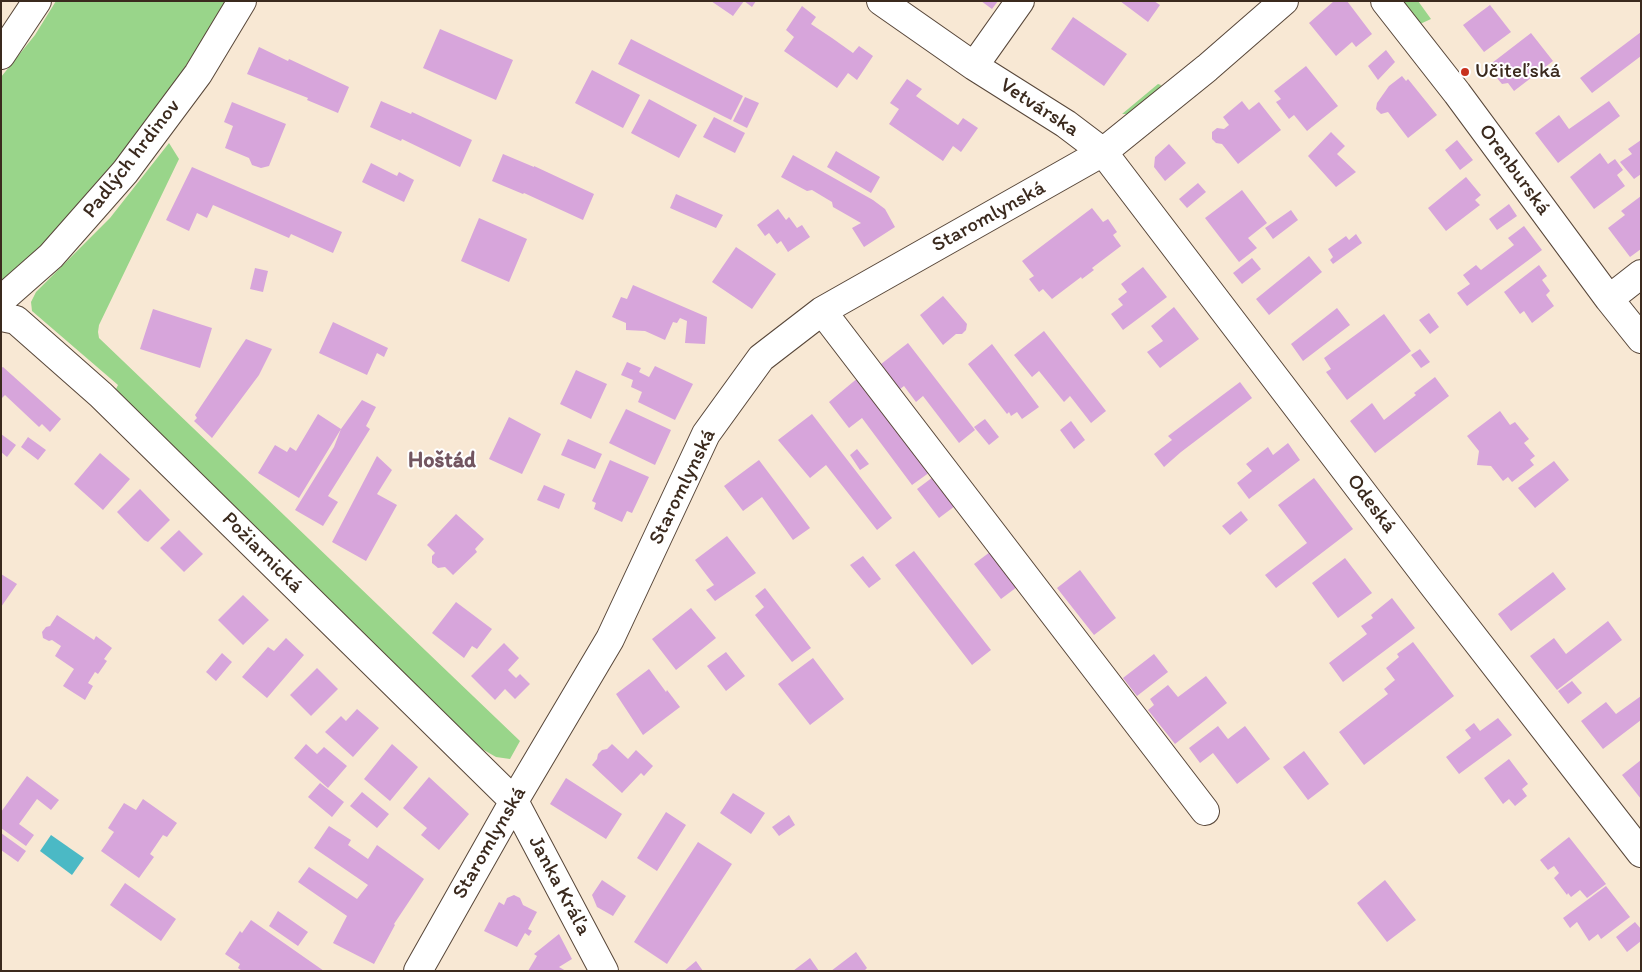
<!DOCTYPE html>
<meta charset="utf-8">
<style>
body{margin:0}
#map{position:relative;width:1642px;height:972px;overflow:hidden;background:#f8e8d4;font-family:Itim,sans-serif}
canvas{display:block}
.frame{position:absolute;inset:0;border:2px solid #3b2a1e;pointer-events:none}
</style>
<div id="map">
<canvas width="1642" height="972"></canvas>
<div class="frame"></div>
</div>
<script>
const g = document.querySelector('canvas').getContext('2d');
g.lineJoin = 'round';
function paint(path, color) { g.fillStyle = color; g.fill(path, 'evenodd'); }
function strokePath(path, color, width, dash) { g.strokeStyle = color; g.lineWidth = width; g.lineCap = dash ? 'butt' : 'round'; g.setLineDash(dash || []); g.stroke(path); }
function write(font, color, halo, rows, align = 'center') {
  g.font = font + ' Itim,sans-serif'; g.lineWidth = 4; g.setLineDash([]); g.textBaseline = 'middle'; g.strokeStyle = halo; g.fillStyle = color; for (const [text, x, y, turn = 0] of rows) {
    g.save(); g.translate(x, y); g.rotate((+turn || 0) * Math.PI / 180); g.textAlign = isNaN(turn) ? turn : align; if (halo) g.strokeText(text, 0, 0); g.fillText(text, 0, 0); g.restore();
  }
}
const green = new Path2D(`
 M56,1H226C178,82 124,159 60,228C42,248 21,265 1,283V77L35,35Z
 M1402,1H1418L1431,19L1420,24Z
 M1158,84L1161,85L1160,88L1130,114H1122Z
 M169,143L179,159L99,325L98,332L99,338L520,741L510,759L496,757L482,749L172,447L116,389L118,385L32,311L31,302L36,292L110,218Z`);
const water = new Path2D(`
 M51,835L84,858L72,875L40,851Z`);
const building = new Path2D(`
 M711,1H756L752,7L744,1L733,16Z
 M981,1H998L992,9Z
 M1120,1H1154L1160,5L1148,22Z
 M1334,1H1347L1372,34L1356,47L1352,42L1336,56L1309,23Z
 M1490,5L1511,32L1484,52L1463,25Z
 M802,6L816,17L811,24L832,38L853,53L859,46L873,56L857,80L848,73L837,88L784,51L794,37L786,30Z
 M1073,17L1127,54L1104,86L1051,49Z
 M440,29L513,60L496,100L423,68Z
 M1641,32V56L1592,93L1580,78Z
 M1531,33L1553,61L1514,91L1508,83L1502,84L1496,77L1499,72L1492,63Z
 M631,39L743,96L731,120L618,64Z
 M259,47L288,61L289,59L349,87L338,113L307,100L308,98L247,74Z
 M1386,50L1395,62L1378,80L1368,66Z
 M1306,66L1338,106L1307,131L1294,115L1289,119L1276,102L1281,99L1274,91Z
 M592,70L640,95L623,128L575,103Z
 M1402,76L1406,81L1408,79L1437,115L1408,138L1388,112L1381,114L1376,109L1377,103L1389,86Z
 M907,79L922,89L916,96L958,125L963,118L978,128L961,152L953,146L943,161L889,124L899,109L890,103Z
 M745,97L759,103L747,128L733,121Z
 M649,99L697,125L679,158L631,133Z
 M381,101L411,114L412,112L472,140L460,167L402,139L401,141L370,127Z
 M1242,101L1249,110L1259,102L1281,130L1238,164L1222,144L1216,143L1212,139V132L1217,128L1224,129L1229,125L1223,117Z
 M1609,101L1620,116L1558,163L1535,133L1559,115L1569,129Z
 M232,102L286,124L269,166L261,168L252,165L249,158L225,148L233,126L224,122Z
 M714,117L745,133L735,153L703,137Z
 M1331,132L1345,146L1337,154L1356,172L1336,187L1308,156Z
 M1457,140L1473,160L1460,170L1445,150Z
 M1641,140V174L1634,179L1620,162L1632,154L1628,149Z
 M1169,144L1186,163L1165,181L1154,167L1155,157Z
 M836,151L880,177L871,193L827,167Z
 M1600,153L1608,164L1615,159L1623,170L1617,175L1625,186L1594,209L1570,177Z
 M503,154L534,167V166L594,194L583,220L524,193L523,194L492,181Z
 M793,155L873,200L885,209L895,227L864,247L852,228L861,223L833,207L832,202L812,190L807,191L781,177Z
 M371,163L397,176L399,172L414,180L404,202L362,182Z
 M192,167L342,232L333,253L291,234L289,238L213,205L207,218L197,213L189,231L166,220Z
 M1466,177L1481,195L1475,200L1480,205L1446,231L1428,208Z
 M1198,183L1206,192L1187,208L1179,199Z
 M1242,190L1267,223L1248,238L1257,248L1239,262L1205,218Z
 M676,194L723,215L716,228L670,208Z
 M1641,196V249L1630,257L1608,228L1625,215L1621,211Z
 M1509,204L1517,216L1497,230L1489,219Z
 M1092,208L1103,222L1108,219L1117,232L1113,235L1121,246L1092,268L1094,270L1082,279L1081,277L1052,299L1043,289L1039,292L1029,279L1034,276L1022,261Z
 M778,209L786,220L789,217L797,228L802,225L810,237L788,252L781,241L777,244L769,233L765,236L757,225Z
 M1291,210L1298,220L1273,239L1265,228Z
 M479,218L527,239L509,282L461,261Z
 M1524,226L1542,250L1467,306L1457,293L1470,284L1463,275L1476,265L1481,270L1514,245L1508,238Z
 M1356,234L1362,243L1333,264L1330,260L1333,257L1328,249L1346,236L1349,240Z
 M736,247L776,274L752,309L712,282Z
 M1309,256L1322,272L1269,315L1256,299Z
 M1252,258L1261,269L1242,284L1233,273Z
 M1539,265L1547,276L1542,280L1550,291L1546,295L1554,306L1532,323L1524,311L1520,314L1504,292Z
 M1143,267L1167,297L1123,330L1111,314L1123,305L1118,299L1127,292L1121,284Z
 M255,268L268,271L263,292L250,289Z
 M633,285L707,317L705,344L685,343L687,321L680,318L677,323L673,322L665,340L645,331L626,330V323L612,317L621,297L627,299Z
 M943,296L967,324L966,330L962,334H956L943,345L920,315Z
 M1174,307L1199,339L1160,368L1147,352L1163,341L1151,326Z
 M1337,308L1350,325L1303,361L1291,344Z
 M153,309L212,328L200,368L140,349Z
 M1429,313L1439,327L1430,334L1419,320Z
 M1384,314L1411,351L1347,400L1326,372L1331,369L1324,358Z
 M333,322L388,348L384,357L377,353L367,375L319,353Z
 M1044,331L1106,411L1091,423L1070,396L1064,402L1039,371L1032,377L1014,355Z
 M246,339L272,349L259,375L212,438L194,421L197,418L195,415Z
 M908,343L975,430L959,443L923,396L916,402L904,386L895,393L876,368Z
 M992,344L1039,407L1022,419L1017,412L1011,416L1009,412L1007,414L968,364Z
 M1420,349L1430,362L1421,368L1411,355Z
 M627,362L641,368L639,372L649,377L655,366L693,384L675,420L638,402L642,392L631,387L633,380L621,375Z
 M3,367L61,419L50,432L42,424L39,427L5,395L1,399V368Z
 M576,370L607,384L591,419L560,404Z
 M859,377L930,472L912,485L862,418L849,428L829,402Z
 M1435,377L1449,396L1375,453L1350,421L1372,403L1384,420L1416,395L1414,393Z
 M1240,382L1252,398L1181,452L1164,467L1154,454L1172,440L1168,436Z
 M362,400L376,407L366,426L370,429L328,496L338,502L323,526L295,510L334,447L341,429Z
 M626,409L671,430L655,465L609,443Z
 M1500,411L1510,425L1515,422L1529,439L1524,443L1535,456L1530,460L1534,465L1512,482L1508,477L1503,481L1491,466L1477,465L1479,451L1467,436Z
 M318,414L341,429L299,498L258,473L275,445L287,452L290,447L296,451Z
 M812,414L892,518L877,530L826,465L810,478L778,440Z
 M509,417L541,434L522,474L489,459Z
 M985,419L999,437L989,445L974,427Z
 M1071,421L1085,440L1074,449L1060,430Z
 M1,434L16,445L7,457L1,452Z
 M28,437L46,450L38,460L21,447Z
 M568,439L602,454L595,469L561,455Z
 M1288,443L1300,460L1249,499L1237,483L1252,471L1246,464L1268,447L1273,455Z
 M857,449L869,464L860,470L850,455Z
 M100,453L130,479L103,510L74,484Z
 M377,456L392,470L377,494L397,505L366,561L332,542Z
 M610,460L649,477L632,513L627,511L622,522L594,509L596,503L592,501Z
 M759,460L810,528L793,540L762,497L743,511L724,486Z
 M1554,461L1569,480L1535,508L1518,488Z
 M933,477L955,506L939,518L917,489Z
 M1314,478L1353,529L1276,588L1265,575L1307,543L1278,505Z
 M544,485L565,494L559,509L537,500Z
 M140,489L170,520L148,542L144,540L117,512Z
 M1241,511L1248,520L1230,535L1222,526Z
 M456,514L484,539L475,549L477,552L453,575L445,567L438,568L432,563V556L435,553L427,545Z
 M179,530L203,554L184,572L160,548Z
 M727,536L756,573L715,601L706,590L714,585L695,560Z
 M914,551L991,650L972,665L895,565Z
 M990,552L1017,587L1001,599L974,564Z
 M863,556L881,579L869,588L850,565Z
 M1345,558L1372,593L1338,618L1312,583Z
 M1080,570L1116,618L1094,635L1057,588Z
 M1553,572L1566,589L1511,631L1498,614Z
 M1,574L17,584L1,607Z
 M765,588L811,648L792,662L755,615L764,607L755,596Z
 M243,595L269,620L243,645L218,620Z
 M1392,598L1415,628L1343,682L1329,663L1367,634L1361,626L1373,618L1371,615Z
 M456,602L492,629L477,649L472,646L464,658L432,633Z
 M691,608L716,638L676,670L652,639Z
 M57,615L94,640L96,636L112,648L104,659L107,661L98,674L95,672L88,683L93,686L85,700L63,686L74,669L55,656L61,646L52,640L49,641L43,638L42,632L46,627L50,626Z
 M1608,621L1622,640L1557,690L1530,656L1554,638L1566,654Z
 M286,638L304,655L267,698L242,677L268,647L274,651Z
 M1413,642L1454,696L1364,765L1339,732L1388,694L1384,689L1395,680L1386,668L1399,657L1397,654Z
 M504,643L519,658L508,670L516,678L520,674L530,684L515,699L505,689L495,700L471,676Z
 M726,652L745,676L726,691L707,666Z
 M222,653L232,662L216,681L206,672Z
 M1154,654L1168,672L1137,696L1123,678Z
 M813,658L844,699L810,725L778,684Z
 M317,668L338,689L311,716L290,695Z
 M649,669L666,692L667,690L680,707L643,735L616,694Z
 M1206,676L1227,703L1175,744L1148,710L1154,705L1150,699L1168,685L1178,697Z
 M1572,681L1582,693L1568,704L1558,691Z
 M1641,696V720L1603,749L1581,721L1606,702L1616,714Z
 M357,709L379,728L353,757L325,732L341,716L346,721Z
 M1498,718L1512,735L1459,774L1446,757L1471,738L1465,730L1474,723L1480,731Z
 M1218,726L1228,739L1245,726L1270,759L1237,784L1213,753L1200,763L1189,748Z
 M306,744L317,754L324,747L347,766L328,788L294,758Z
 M392,744L418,767L390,801L364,779Z
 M612,744L628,759L636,750L653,766L644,776L641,773L622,793L592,765L597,759L598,754L602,750L607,749Z
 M1304,751L1329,784L1308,800L1283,767Z
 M1509,759L1528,784L1522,789L1527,796L1515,806L1509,799L1503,804L1484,778Z
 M1641,760V799L1622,775Z
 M27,776L59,800L51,810L37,799L19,824L34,835L26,846L1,828V812Z
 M429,777L469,814L439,850L421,835L427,828L403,808Z
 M566,778L622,814L606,839L550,804Z
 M320,783L344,802L332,817L308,797Z
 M362,792L389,814L377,828L350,806Z
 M733,793L765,813L751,834L720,813Z
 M143,799L177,823L167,837L163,835L150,854L154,857L139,878L101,851L114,832L108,828L124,803L136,810Z
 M666,812L686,825L657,871L637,858Z
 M789,815L795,825L779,836L772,827Z
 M329,826L351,840L348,845L368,859L377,845L424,879L394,924L395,925L374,964L333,943L347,916L298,882L309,867L357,899L368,885L314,848Z
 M1,833L26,851L18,862L1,850Z
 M1569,837L1606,884L1587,898L1580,890L1571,897L1568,893L1567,895L1554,878L1559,873L1554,866L1548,870L1540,860Z
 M698,842L732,864L667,964L634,942Z
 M602,880L626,896L613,916L597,907L592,895Z
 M1385,880L1416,920L1387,942L1357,903Z
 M125,883L176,919L161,941L110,905Z
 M1606,886L1630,917L1601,939L1598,934L1589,941L1577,922L1570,928L1563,918Z
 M514,895L520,898L523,905L537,912L528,929L532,931L529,936L525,933L517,947L484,931L499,902L504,905L507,898Z
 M278,911L308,932L298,946L269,926Z
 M251,920L324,971H242L238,968L240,964L225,954L240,931L242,933Z
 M1635,922L1641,929V941L1627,952L1616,937Z
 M559,934L572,959L559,967L566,971H528L537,956L534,954Z
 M856,952L867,968L864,971H831Z
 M810,958L819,971H793Z
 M696,961L703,971H684Z`);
const minor = new Path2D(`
 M881,1L974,66L1066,124L1103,152L1433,585L1641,853
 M1385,1L1457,93L1609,299L1641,339
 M1,55L37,1
 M974,66L1020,1
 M1609,299L1641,274
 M1,300L51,256L125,172L198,74L242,1
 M822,311L1205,811
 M1,317L16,320L101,395L514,801L604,971
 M418,971L514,801L610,639L706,434L761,358L822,311L1103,152L1207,68L1284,1`);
const markers = [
 [1465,72,5,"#c8321e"]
];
const poiNames = [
 ["Učiteľská",1475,72]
];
const streetNames = [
 ["Vetvárska",1039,108,33],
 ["Padlých hrdinov",132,159,-52],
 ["Orenburská",1514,170,54],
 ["Staromlynská",989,217,-29],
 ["Staromlynská",683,487,-64],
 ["Odeská",1371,504,53],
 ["Požiarnická",262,553,45],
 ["Staromlynská",490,843,-60],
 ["Janka Kráľa",559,886,62]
];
const neighbourhoodNames = [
 ["Hoštád",442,461]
];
paint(green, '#99d58a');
paint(water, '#4bb9c5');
paint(building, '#d7a5db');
strokePath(minor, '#574639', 30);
strokePath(minor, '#fff', 28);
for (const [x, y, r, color] of markers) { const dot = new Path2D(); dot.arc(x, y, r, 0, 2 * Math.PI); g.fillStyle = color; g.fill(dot); strokePath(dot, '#fff', 2); }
write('21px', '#3b2a1e', '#fff', poiNames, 'left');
write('21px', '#3b2a1e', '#fff', streetNames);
write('bold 22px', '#725560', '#fff', neighbourhoodNames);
</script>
